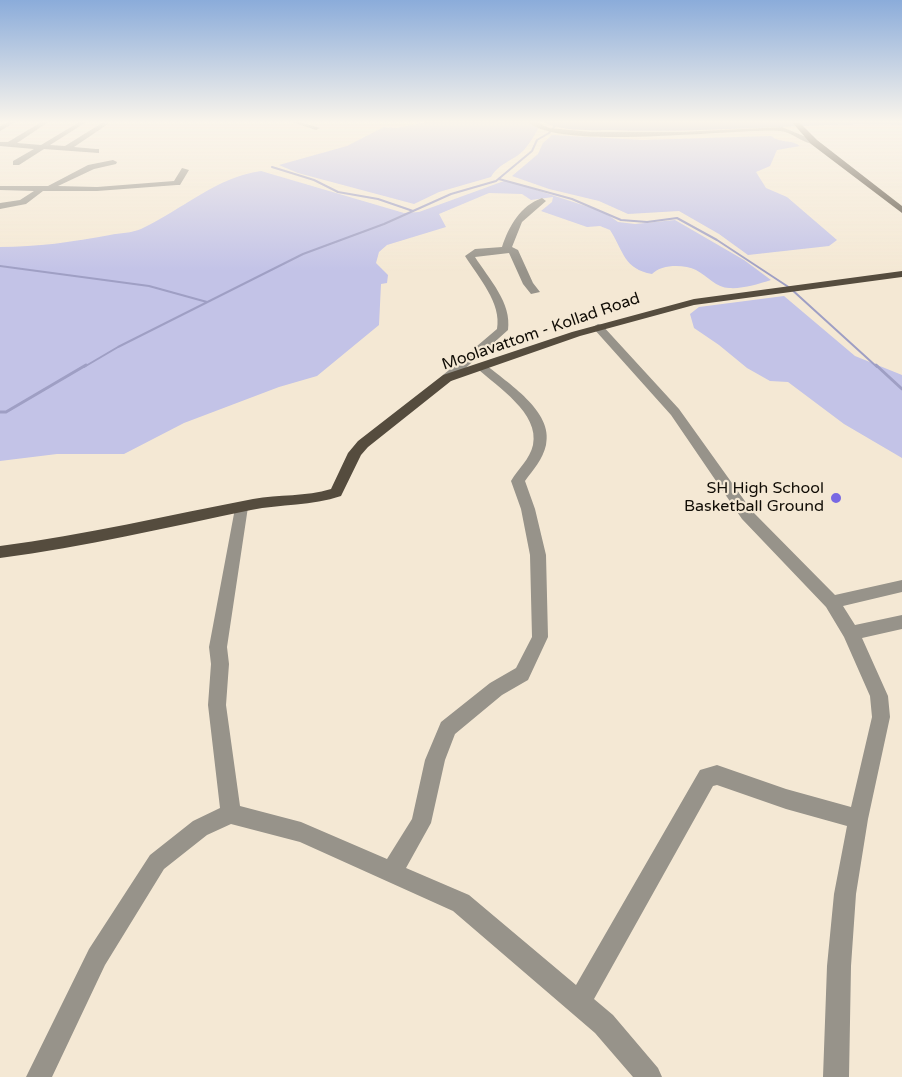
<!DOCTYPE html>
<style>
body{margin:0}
canvas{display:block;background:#f4e8d4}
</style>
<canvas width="902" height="1077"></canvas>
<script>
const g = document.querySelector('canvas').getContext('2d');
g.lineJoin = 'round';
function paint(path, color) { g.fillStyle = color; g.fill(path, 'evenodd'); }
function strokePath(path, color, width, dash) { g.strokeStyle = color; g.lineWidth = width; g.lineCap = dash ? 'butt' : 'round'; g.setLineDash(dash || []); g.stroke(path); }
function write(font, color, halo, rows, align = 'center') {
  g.font = font + ' "Varela Round",sans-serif'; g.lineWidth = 4.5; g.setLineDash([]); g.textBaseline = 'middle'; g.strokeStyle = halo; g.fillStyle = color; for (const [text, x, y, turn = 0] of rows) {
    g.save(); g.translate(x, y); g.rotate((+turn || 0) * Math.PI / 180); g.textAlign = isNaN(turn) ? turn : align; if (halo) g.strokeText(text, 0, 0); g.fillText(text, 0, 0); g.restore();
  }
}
const green = new Path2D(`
 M432,121H527L540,126C535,134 530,143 524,150C512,162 500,162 491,177L439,192L414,204L298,173L279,165L347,146L384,127L396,128Z
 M552,135L642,140L771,136C781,144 791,139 800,146L777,150L770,166L756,172L766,188L787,197L837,240L829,246L748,255L719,234L679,211L628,214L599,201L549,189L512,176L538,154L543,143Z
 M261,171L404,213L419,212L504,181L515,183L604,212L618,222L635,224L675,220L744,260L771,280C758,284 743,289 729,288C717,288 707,276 696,270C684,264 661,264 652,274C624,269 624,252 610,230L600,226L587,227L541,211L552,202L553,197L531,200L522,194L489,193L439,214L446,227L387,245L379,252L376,263L388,275L387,283L381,284L379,325L317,376L279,387L184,423L124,454H57L0,461V247C37,247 73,242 110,235C120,233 132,233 141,229C182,210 216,177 261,171Z
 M784,296L855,356L902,375V458L844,424L788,382L770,381L747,368L719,345L694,328L690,314L699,307Z`);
const water = new Path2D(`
 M541,121H902V125C806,122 709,134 613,130C590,130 561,132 541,121Z`);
const streamFar1 = new Path2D(`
 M272,167L314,180L338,192L378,199L413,211
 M499,179L572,199L621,220L647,222L677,218L717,240L790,288L877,367
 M0,266L149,286L207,302
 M84,367L118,347L303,254L384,224L451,194L496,181L532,151L537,140L549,133L559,121`);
const stream = new Path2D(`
 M876,365L902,389
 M0,412H6L86,365`);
const minor = new Path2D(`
 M10,121H17L0,131V126Z
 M43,121H50L17,143L41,145L81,121H88L50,145L65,146L102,123L108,124L74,147L96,149H99V153L44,149L19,165H13V161L34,149L0,146V142H8Z
 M288,121H297L320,128L316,130Z
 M527,121H535L549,128L591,132H682L782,127L818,142L814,144C802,143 792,132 780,131C731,128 557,152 527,121Z
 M113,160L117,162L116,164L94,169L58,186L97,187L174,181L182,168L189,170L180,185H177L97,191H43L26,204L0,209V203L20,200L34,191L0,190V186H48L88,165Z
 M542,198L546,201L522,222L512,247L518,250L533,283L540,292L531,294L523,284L509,253L475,257C489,279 512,303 508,330L451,381H443V375L497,329C502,303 478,277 465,256L475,249L502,247C509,226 520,206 542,198Z
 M598,324L602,325L679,409L752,511L835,595L902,580V592L843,606L855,625L902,615V629L862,638L888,696L890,717L868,819L856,894L851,966L849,1077H823L827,966L834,894L847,826L786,809L717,785L713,786L594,999L613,1015L658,1068L662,1077H633L595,1033L453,911L300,842L231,824L207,835L164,869L105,965L52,1077H26L89,949L150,855L193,821L220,808L208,705L211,664L209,647L236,503H246L248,507L227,647L229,664L226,705L240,806L301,822L387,859L412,819L425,760L441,722L490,683L516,668L532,637L530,555L521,509L511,481C518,469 530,459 533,445C540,413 497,387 477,368V364H485C507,383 554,411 546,445C543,459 533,470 525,481L535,509L546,555L548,637L528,680L502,695L455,734L445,760L431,823L406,868L469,895L576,985L700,770L717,765L786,789L851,807L872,717L870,696L844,637L826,607L742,519L671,415L594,329L593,327Z`);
const major = new Path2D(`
 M791,121H798L817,140L902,206V213L811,144Z
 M902,271V277L694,305L580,336L451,381L368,447L361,455L341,496C312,506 281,504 251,510C168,527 85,547 0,558V546C85,535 169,515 253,499C279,494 306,497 331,489L348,453L358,441L443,375L572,332L694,299Z`);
const markers = [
 [836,498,6,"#7868e3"]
];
const streetNames = [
 ["Moolavattom - Kollad Road",541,332,-19]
];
const poiNames = [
 ["SH High School",824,489],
 ["Basketball Ground",824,507]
];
paint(green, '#c3c3e7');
paint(water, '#9f9fc4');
strokePath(streamFar1, '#9f9fc4', 2);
strokePath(stream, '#9f9fc4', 3);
paint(minor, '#97938a');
paint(major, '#554c3e');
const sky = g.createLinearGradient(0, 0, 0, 271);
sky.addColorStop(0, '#8bacda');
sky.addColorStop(0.45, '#faf5ec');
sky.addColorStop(1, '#faf5ec00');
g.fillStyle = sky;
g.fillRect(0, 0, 902, 271);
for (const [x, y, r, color] of markers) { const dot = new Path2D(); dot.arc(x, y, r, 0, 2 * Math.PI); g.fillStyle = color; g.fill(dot); strokePath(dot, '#f4e8d4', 2); }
write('16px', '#110d06', '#f4e8d4', streetNames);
write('16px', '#110d06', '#f4e8d4', poiNames, 'right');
</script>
